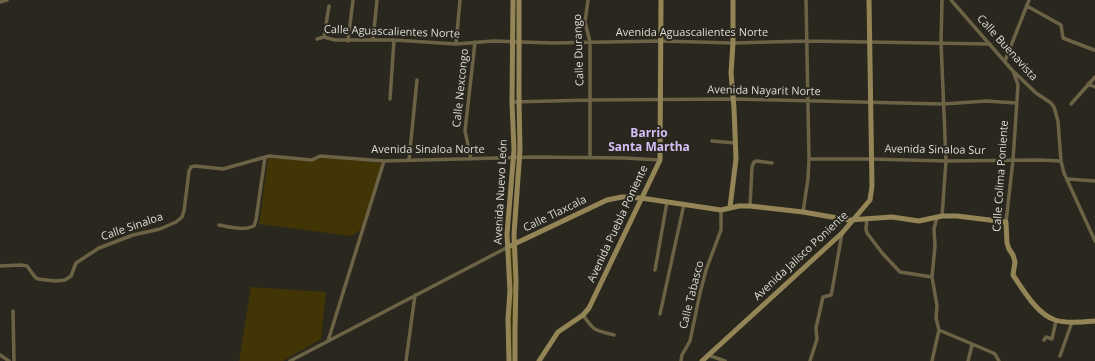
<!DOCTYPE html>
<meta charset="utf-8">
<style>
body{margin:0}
canvas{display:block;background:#29271e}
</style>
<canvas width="1095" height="361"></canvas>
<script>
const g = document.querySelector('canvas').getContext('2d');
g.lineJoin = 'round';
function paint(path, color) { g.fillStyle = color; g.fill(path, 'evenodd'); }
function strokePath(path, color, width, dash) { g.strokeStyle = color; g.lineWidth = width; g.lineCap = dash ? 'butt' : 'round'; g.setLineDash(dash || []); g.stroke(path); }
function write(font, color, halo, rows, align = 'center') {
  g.font = font + ' "Open Sans",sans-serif'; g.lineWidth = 4; g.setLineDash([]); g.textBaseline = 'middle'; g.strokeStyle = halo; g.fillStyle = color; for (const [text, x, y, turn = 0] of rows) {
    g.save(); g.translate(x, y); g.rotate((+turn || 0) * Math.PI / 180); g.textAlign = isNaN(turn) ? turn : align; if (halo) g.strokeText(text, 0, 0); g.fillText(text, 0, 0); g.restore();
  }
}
const green = new Path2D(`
 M321,157L381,163L379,174L362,227L358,232L351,236L259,224L268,158L312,161Z
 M513,247L515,280L514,361H510L509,248Z
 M251,287L326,292L321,339L283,361H239Z`);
const street = new Path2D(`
 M588,0L585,22L590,42V157
 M942,0L941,42L946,161L942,216
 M951,0L1012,70L1036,93L1051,103L1054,107L1058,121L1061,161L1064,173L1095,241
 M0,2L7,0
 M1027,6L1061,25L1063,38L1094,50
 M324,37L329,6
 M317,39L324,37L335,40H394L456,44L493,41L552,43L661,41L733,43L807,41L990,44
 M373,40L377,0
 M348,41L353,0
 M456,44L460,0
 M1005,61L1029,0
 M1088,84L1095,87
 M390,99L394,40
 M512,102L590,100L733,99L943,104L986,101L1016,103
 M1071,104L1095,77
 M712,141L735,143
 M471,159L465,131L475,42
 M809,159H871L946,161L1038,160L1061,161
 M409,160L417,80
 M1068,179L1095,181
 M750,206L752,167L754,162L757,161L772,163
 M803,212L808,179L809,159L806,0
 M867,218L866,229L867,233L883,254L900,272L932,277
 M1006,222L1013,160L1018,85L1013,71
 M219,225C230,227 243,231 254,226L256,220L265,157
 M0,266L21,265L27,266L35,277L38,279L55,281L65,280L71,276L76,263L99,248L133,235L160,229L176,222L182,217L184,211L189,171L191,167L195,166L223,169L269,156L312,160L320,156L384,161L535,157L625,158L660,160
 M655,270L667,202
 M13,311L14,361
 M660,314L684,204
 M583,315C595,332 594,330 614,335
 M939,330L991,352L995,354L999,361
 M1044,340L1046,337L1052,339L1056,321
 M328,341L384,161
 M0,355L9,361
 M708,355L725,361
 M1060,356L1072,322
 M290,361L508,247
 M406,361L415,295
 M681,361L682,355L690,341L700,293L706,270L721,230V210
 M810,361L817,339L816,328L823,297L831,295L832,291L842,233
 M932,361L939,330L936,318L937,306L932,277L935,246L934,229L937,217
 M968,361L972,345`);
const secondary = new Path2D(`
 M730,207L736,159L734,108L731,73L733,43V0
 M508,247L607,200L622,197L641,198L721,210L739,206H750L803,212L849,220L892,217L919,221L942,216H957L1006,222L1007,243L1009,249L1013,255L1015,262L1013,275C1024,291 1037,314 1055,320C1067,324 1083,322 1095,321
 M509,361L508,319L510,291L507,234L514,150L512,102L513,0
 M515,361V330L516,281L514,234L520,150L519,102V0
 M539,361L558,332L583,315L589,308L660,160L661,0
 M702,361L842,233L870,200L872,186L869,0`);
const streetNames = [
 ["Calle Aguascalientes Norte",392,32,2],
 ["Avenida Aguascalientes Norte",692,33],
 ["Calle Buenavista",1007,48,48],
 ["Calle Durango",579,50,-92],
 ["Calle Nexcongo",461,88,-84],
 ["Avenida Nayarit Norte",764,91,1],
 ["Avenida Sinaloa Norte",428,150],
 ["Avenida Sinaloa Sur",935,150,1],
 ["Calle Colima Poniente",1001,176,-86],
 ["Avenida Nuevo León",501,192,-87],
 ["Calle Tlaxcala",555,214,-26],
 ["Avenida Puebla Poniente",618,224,-65],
 ["Calle Sinaloa",132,227,-19],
 ["Avenida Jalisco Poniente",801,256,-43],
 ["Calle Tabasco",692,295,-76]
];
const neighbourhoodNames = [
 ["Barrio",649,134],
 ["Santa Martha",649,148]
];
paint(green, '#413505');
strokePath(street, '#6c6346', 3.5);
strokePath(secondary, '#948556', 5);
write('11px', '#dddcd6', '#29271e', streetNames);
write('bold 12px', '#d4bef6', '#29271e', neighbourhoodNames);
</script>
